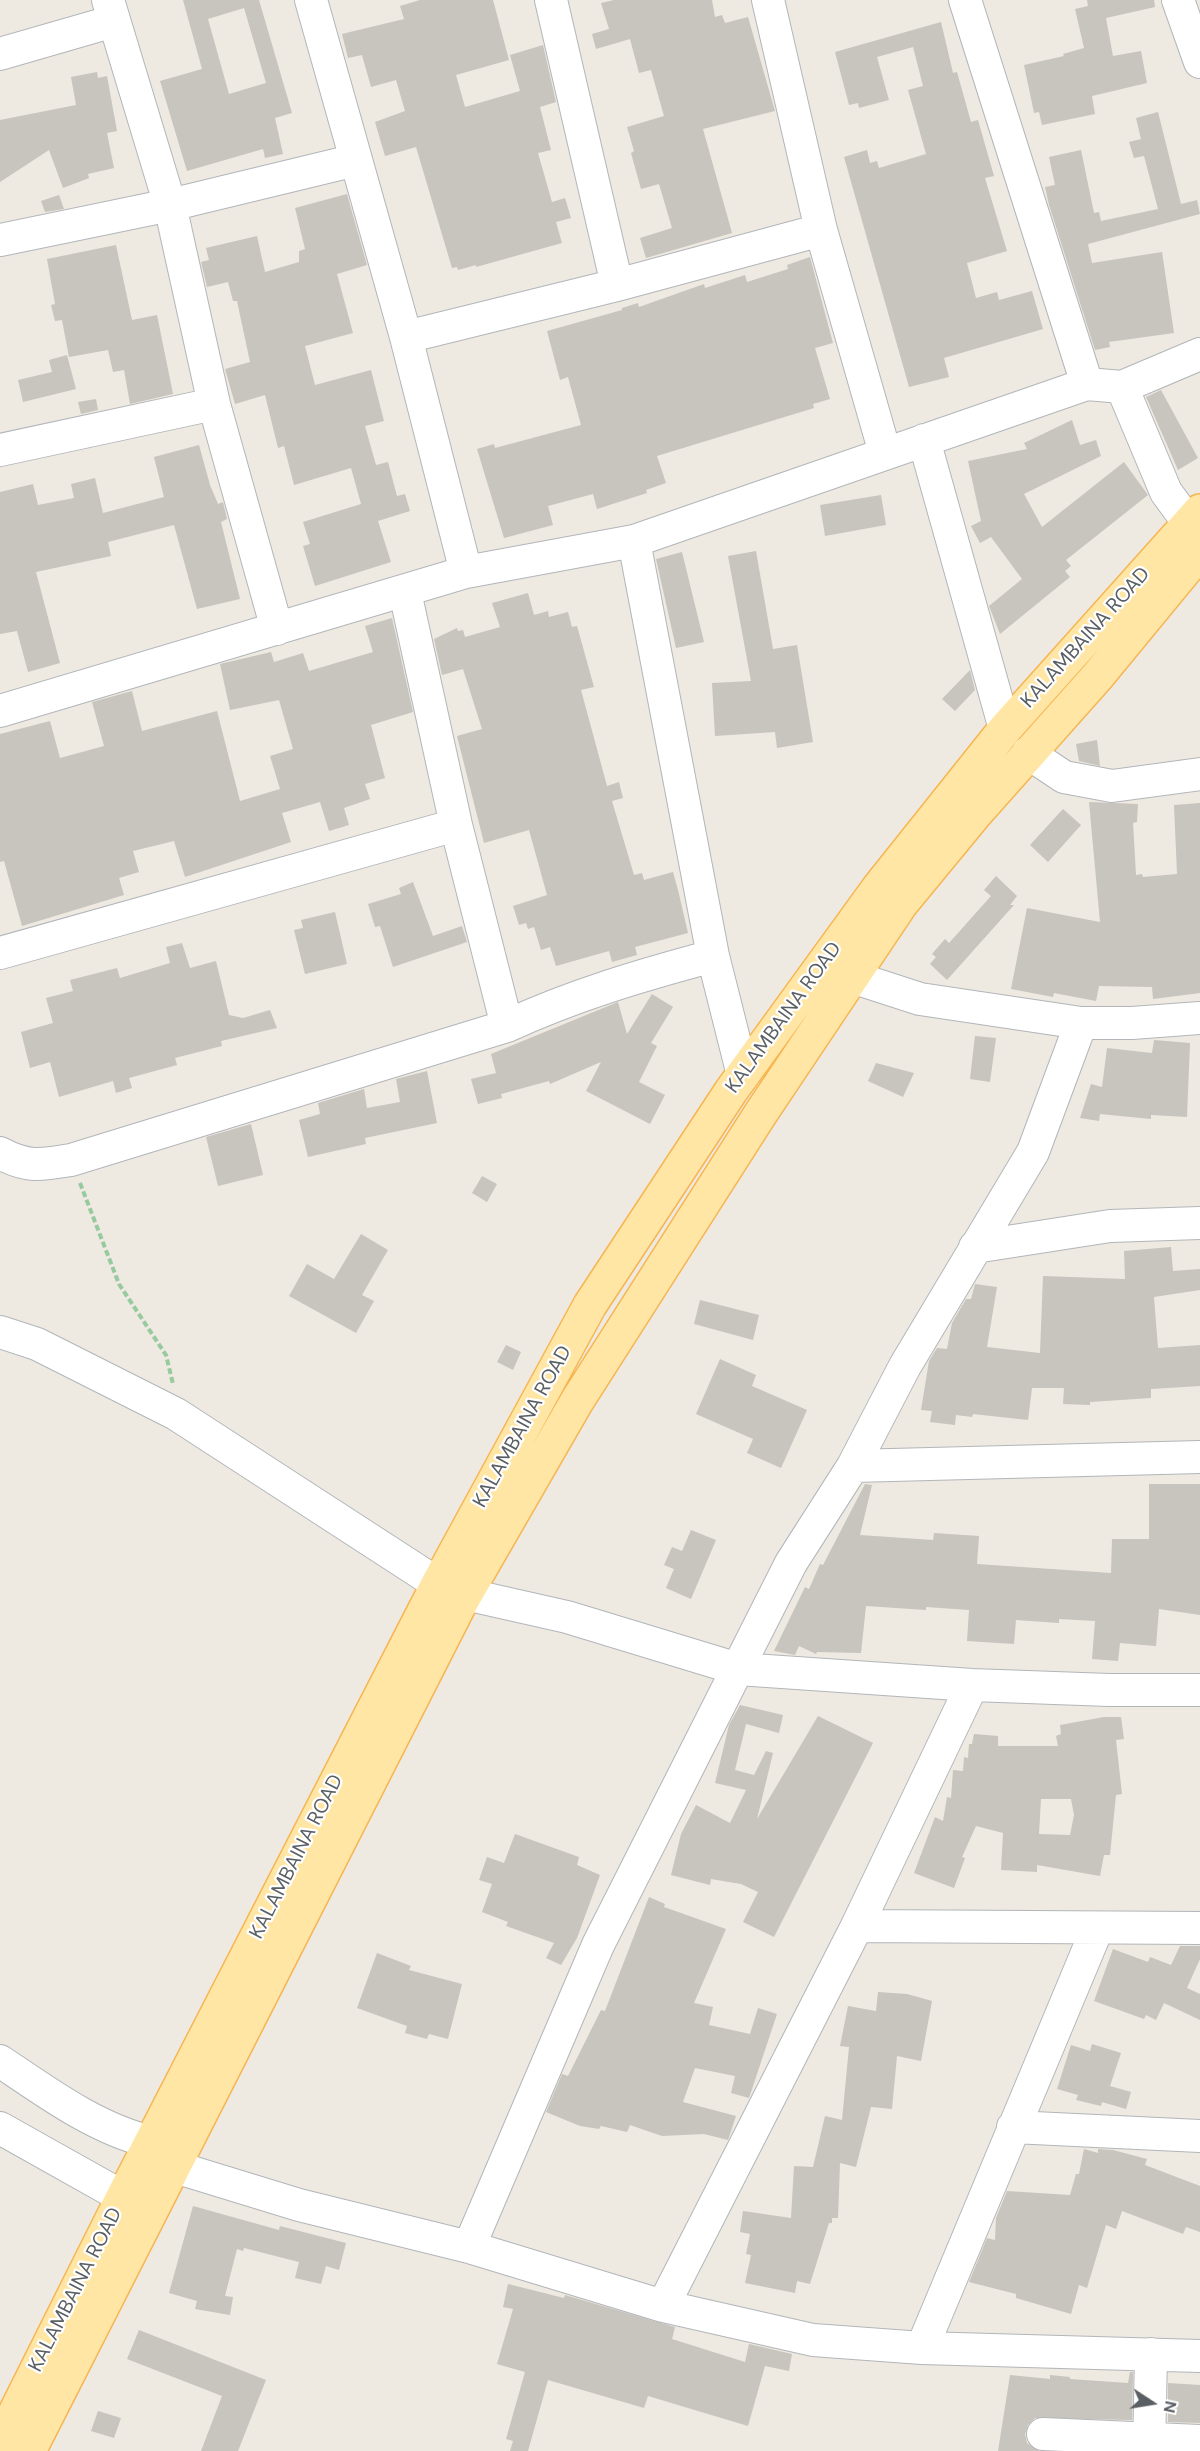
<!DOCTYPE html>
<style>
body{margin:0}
#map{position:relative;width:1200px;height:2451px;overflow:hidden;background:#eee9e1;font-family:"DM Sans",sans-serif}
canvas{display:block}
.north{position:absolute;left:1122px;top:2373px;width:60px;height:60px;-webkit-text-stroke:4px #fff;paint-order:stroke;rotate:102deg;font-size:16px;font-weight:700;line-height:24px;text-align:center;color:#5a5f63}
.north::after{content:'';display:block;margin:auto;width:21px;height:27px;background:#5a5f63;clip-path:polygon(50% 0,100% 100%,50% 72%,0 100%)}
</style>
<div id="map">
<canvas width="1200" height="2451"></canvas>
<div class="north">N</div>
</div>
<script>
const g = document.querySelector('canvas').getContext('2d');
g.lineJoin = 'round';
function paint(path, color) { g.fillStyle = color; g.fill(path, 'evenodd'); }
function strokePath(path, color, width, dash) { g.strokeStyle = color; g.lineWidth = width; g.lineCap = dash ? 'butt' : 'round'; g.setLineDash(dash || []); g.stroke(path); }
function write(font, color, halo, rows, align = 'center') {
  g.font = font + ' "DM Sans",sans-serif'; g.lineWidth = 4.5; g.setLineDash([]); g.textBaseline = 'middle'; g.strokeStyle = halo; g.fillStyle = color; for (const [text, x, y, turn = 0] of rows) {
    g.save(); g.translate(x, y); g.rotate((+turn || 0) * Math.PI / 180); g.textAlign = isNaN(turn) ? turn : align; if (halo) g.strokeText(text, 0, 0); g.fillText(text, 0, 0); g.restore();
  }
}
const building = new Path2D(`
 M183,0H259L292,113L275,118L283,154L265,158L263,149L187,171L160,81L202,69ZM244,8L266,83L229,94L208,19Z
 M420,0H493L509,60L456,75L465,107L520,91L510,55L543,45L556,102L540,107L551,150L538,153L552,202L565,198L571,218L556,222L562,243L476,267V265L458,270L457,267L452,268L416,147L385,156L375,122L405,111L396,80L371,87L362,55L348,58L342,34L404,19L400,6Z
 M614,0H712L715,17L722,15L725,23L748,17L775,111L703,129L732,233L646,258L640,238L672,228L659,184L641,189L631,153L634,151L627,127L664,116L651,70L639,73L630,39L596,49L592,34L609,29L601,3Z
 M1087,0H1154L1155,7L1106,18L1113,56L1141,51L1147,83L1092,96L1095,114L1042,125L1039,112L1034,113L1024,65L1064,56L1063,54L1084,48L1075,9L1088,6Z
 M941,22L953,73L957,72L971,122L978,120L994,176L985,178L1007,251L967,263L976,298L997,292L999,300L1032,291L1043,329L944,358L949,377L909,387L844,157L867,150L870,163L877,161L879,168L926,154L908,90L923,86L913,47L877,57L889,100L859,108L858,103L849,105L835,52Z
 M97,72L98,78L107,76L117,131L107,133L114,168L88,174L89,178L63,188L49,150L0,182V120L76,105L71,77Z
 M1158,112L1181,204L1197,200L1200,214L1088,244L1092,263L1162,252L1174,333L1109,342L1110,347L1095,350L1049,205L1045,187L1055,185L1049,157L1081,150L1094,213L1099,212L1101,221L1158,209L1144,156L1134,158L1129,142L1141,139L1136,118Z
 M347,194L367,265L337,274L353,333L305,346L315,385L371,370L384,421L365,426L376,465L388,462L397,496L405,494L410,511L378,521L391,562L315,586L303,546L310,544L303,522L361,504L351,468L294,485L284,446L278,448L265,395L235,404L225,369L250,362L237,301H233L228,282L207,287L201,262L209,260L206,248L257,236L265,272L299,262V251L305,249L295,208Z
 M59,195L64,209L45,212L41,201Z
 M116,245L132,320L157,315L173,394L130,404L124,370L113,372L108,350L69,357L62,320L55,321L51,305L55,304L47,259Z
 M810,257L833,343L815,348L830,399L813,404L814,408L657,456L666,483L646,490L647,493L597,509L593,494L548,506L553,525L504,538L477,449L494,444L495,448L581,425L568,377L560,380L547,331L622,310V308L638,303L639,307L704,284L705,288L745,275L747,282L788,269L787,265Z
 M67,355L76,389L23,402L18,380L52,372L49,360Z
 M1161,390L1198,458L1178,470L1146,397Z
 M96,399L98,410L81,414L78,402Z
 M1072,420L1080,445L1096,440L1101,456L1024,494L1042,527L1124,462L1148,495L1066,560L1071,566L1065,571L1070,577L1000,634L989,606L1022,579L991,537L980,543L971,526L981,521L968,461L1027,449L1024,443Z
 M199,445L210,485L218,504L223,502L227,519L221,522L240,599L197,609L174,525L108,542L111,556L36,572L60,663L28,672L17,631L0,634V492L33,484L38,505L74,498L71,484L95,478L103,513L164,497L154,457Z
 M881,495L886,525L825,536L820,505Z
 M756,551L773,649L797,645L813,742L777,748L775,732L715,736L712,683L751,681L728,556Z
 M682,552L704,642L676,648L656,559Z
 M528,593L534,615L548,611L549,617L568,612L572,627L577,626L594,687L581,690L607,786L619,782L623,798L612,801L634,875L642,873L644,880L673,872L678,890L688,933L635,947L637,955L612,962L609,951L556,966L550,947L541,950L534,927L528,929L526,923L519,925L513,906L547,895L529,830L484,843L457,736L482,729L463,669L442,675L434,639L457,628L458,631L463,630L465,637L500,627L492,603Z
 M392,618L413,712L371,725L385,778L365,784L370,799L344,808L349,825L329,831L320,802L282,813L291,842L185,877L174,841L133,851L139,872L119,878L124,895L22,926L4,861L0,862V734L50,721L60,758L104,746L92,702L132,691L142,731L217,711L240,801L280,789L270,756L293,749L279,700L230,710L220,664L271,652L274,662L303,653L309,671L373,652L365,626Z
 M970,670L975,690L955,711L942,699Z
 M1097,740L1100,766L1079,761L1076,744Z
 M1089,802L1138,804L1137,822L1133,823L1136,875L1142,874L1143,877L1177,874L1174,805L1200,803V993L1153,999L1152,987L1099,986L1096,1001L1054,993L1053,997L1011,989L1027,908L1100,922Z
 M1063,809L1081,825L1048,862L1030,845Z
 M996,876L1017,896L1010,905H1014L947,980L930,964L936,957L932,954L945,939L949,943L991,896L984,890Z
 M413,882L433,936L462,926L467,942L393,967L380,926L375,927L368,904L401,894L399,888Z
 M335,912L347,964L305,974L294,930L303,928L301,920Z
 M182,943L190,968L216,961L229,1015L243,1018L270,1010L277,1028L221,1041L222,1046L175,1058L177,1065L129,1078L132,1088L116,1093L113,1081L59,1097L50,1062L30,1068L21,1032L53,1023L46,998L73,991L70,980L117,968L120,978L170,963L166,947Z
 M652,994L673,1007L651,1043L657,1046L639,1082L665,1095L650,1124L586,1091L601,1062L550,1084L549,1081L501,1094L502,1098L478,1104L471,1079L496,1073L491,1054L618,1002L627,1034Z
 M975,1036L996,1038L990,1082L970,1079Z
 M1154,1040L1190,1043L1187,1117L1151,1115V1119L1100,1114L1099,1121L1080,1118L1091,1084L1102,1087L1107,1048L1152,1053Z
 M876,1063L914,1073L903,1097L868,1081Z
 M427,1071L437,1123L365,1138L366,1144L308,1157L299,1120L320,1114L318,1103L364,1089L367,1108L400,1102L396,1079Z
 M251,1124L263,1175L218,1186L206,1137Z
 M482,1176L497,1184L487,1202L472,1193Z
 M361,1234L388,1250L362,1295L374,1301L356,1333L289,1296L307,1264L334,1279Z
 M1171,1247L1173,1271L1200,1269V1290L1154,1297L1158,1348L1200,1345V1386L1151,1389V1398L1090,1402V1405L1063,1404L1064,1388H1032L1028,1420L973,1414L972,1417L956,1415L955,1425L930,1422L932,1411L921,1410L929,1361L937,1348L947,1349L952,1323L966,1299H971L975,1284L997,1287L987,1347L1040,1353L1043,1276L1125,1279L1124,1251Z
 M700,1300L759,1315L753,1340L694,1324Z
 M506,1345L521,1352L513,1370L497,1362Z
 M720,1359L756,1375L752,1386L807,1410L781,1468L747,1453L753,1439L696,1414Z
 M865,1484L872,1485L860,1535L933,1540L934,1533L979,1536L977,1564L1111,1573L1112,1539H1149V1484H1200V1615L1159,1609L1156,1646L1120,1643L1118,1661L1092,1659L1095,1621L1059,1619V1623L1016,1620L1014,1644L967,1641L969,1610L926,1607V1610L866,1606L861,1653L817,1652L816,1654L799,1646L795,1655L774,1651L805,1587L809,1589L820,1564L823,1565Z
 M691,1530L716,1540L691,1599L666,1588L674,1569L664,1565L672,1547L682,1551Z
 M740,1705L783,1715L779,1733L746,1724L735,1770L754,1775L766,1751L773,1753L757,1819L818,1716L873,1743L774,1937L743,1922L758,1892L741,1884L711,1879L710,1885L671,1875L681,1834L696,1805L730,1823L746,1790L715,1783L729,1725Z
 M1104,1717H1121L1124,1739L1116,1740L1122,1794L1116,1795L1110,1855H1104L1100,1876L1037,1865V1872L1001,1870L1003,1833L976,1826L962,1857L965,1858L954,1888L914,1873L935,1817L943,1821L947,1797L951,1798L953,1770L963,1771L964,1757L968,1758L969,1744H972L974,1734L998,1736V1746H1058L1056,1736L1061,1734L1060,1725ZM1041,1799H1071L1074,1815L1070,1835L1039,1834Z
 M515,1834L579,1857L577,1865L600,1875L577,1938L561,1965L546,1958L554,1943L506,1926L508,1922L482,1912L492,1884L479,1880L487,1857L504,1863Z
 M649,1897L665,1904L664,1907L726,1929L694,2003L713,2007L709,2025L750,2034L758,2008L777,2014L749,2098L731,2093L735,2076L695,2068L683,2102L736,2116L728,2140L704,2134L662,2136L630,2125L627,2132L601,2126L599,2129L580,2126L546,2112L562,2074L568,2076L601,2010L605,2011Z
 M1180,1946H1200V1959L1187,1988L1200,1994V2020L1164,2003L1156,2020L1146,2015L1144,2019L1094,2001L1113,1949L1148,1962L1150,1957L1171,1965Z
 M377,1953L411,1966L409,1970L462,1984L448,2039L429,2034L427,2039L405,2033L407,2026L357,2008Z
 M878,1992L907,1994L932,2001L921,2061L897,2056L892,2109L871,2107L856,2167L840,2163L838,2218H832V2223H829L810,2284L797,2281L795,2293L745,2283L751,2255L746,2254L750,2234L740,2232L743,2211L791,2218L794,2166L813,2167L825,2116L842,2120L849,2047L840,2046L848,2006L876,2011Z
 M1092,2044L1121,2053L1110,2086L1131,2092L1126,2109L1102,2102L1101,2106L1076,2100L1078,2095L1057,2089L1071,2045L1090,2051Z
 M1084,2149L1098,2153V2149L1113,2150L1147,2159L1145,2165L1200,2186V2232L1186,2227L1183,2234L1122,2211L1116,2229L1106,2225L1087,2288L1079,2285L1071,2314L1016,2298V2294L969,2282L987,2238L995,2240L996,2218L1007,2191L1070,2195L1076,2174H1079Z
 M193,2206L279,2230L280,2226L346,2243L339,2270L326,2266L321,2284L295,2278L299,2262L244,2248L243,2251L237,2249L225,2296L233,2297L230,2315L195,2309L197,2301L169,2293Z
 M508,2284L564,2298L565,2295L675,2327L672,2339L745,2362L749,2344L792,2354L789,2371L765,2366L748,2426L648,2396L644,2408L548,2380L528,2451H510L513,2441L506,2439L525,2372L497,2364L513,2309L503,2307Z
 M139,2330L266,2380L238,2451H201L222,2396L127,2359Z
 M1130,2372H1133L1132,2420L1035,2418L1028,2425L1025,2434L1027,2443L1039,2451H998L1010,2375L1050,2379V2375L1070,2377V2379L1128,2383Z
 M1168,2383L1200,2385V2423L1168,2422Z
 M98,2411L121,2418L114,2438L91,2431Z`);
const path = new Path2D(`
 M80,1183L119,1284L166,1355L173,1384`);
const minor = new Path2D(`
 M108,0L170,205L214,404L277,629
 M311,0L406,337L466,572
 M551,0L617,285
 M768,0L821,230L885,453
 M965,0L1087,384
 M1178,0L1200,62
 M0,54L114,21
 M0,240L170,205L356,160
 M406,337L617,285L821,230
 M1122,387L1166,492L1188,522
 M924,440L1005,729
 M0,450L214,404
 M634,541L713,956L743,1075
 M0,711L466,572L634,541L1087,384L1122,387L1200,354
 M1028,753L1064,777L1112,786L1200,774
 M456,825L507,1026
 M0,953L456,825L405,592
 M852,977L920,999L1081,1023H1132L1200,1018
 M0,1153C28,1168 41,1165 71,1160L507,1026C574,995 642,975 713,956
 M975,1247L1110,1226L1200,1223
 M0,1332L37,1344L176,1414L438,1584L457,1602
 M853,1466L1200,1457
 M465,1594L567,1617L738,1669L972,1685L1109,1690H1200
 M857,1926L1200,1928
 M0,2061C46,2092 96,2129 151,2142
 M1013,2127L1200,2136
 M0,2128L123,2197
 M175,2167L299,2205L469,2247L663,2306L813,2340L922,2348L1200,2356
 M469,2247L598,1945L791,1563L853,1466L905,1366L1033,1152L1081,1023
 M663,2306L857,1926L972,1685
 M922,2348L1097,1929
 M1043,2434L1200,2441
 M1149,2451L1151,2354`);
const major = new Path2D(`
 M0,2443L123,2197L438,1584L590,1305L731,1091L879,887L1005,729L1200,511
 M29,2451L460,1604L577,1401L761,1113L901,904L976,813L1097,677L1200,552`);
const streetNames = [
 ["KALAMBAINA ROAD",1086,638,-48],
 ["KALAMBAINA ROAD",784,1018,-54],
 ["KALAMBAINA ROAD",523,1427,-61],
 ["KALAMBAINA ROAD",297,1857,-63],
 ["KALAMBAINA ROAD",76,2290,-63]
];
paint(building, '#c8c4be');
strokePath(minor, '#b2b6ba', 34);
strokePath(major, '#f7b551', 36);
strokePath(path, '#97ca9f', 4, [6, 3]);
strokePath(minor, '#fff', 32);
strokePath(major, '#ffe6a5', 33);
write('20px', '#5a5f63', '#fff', streetNames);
</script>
